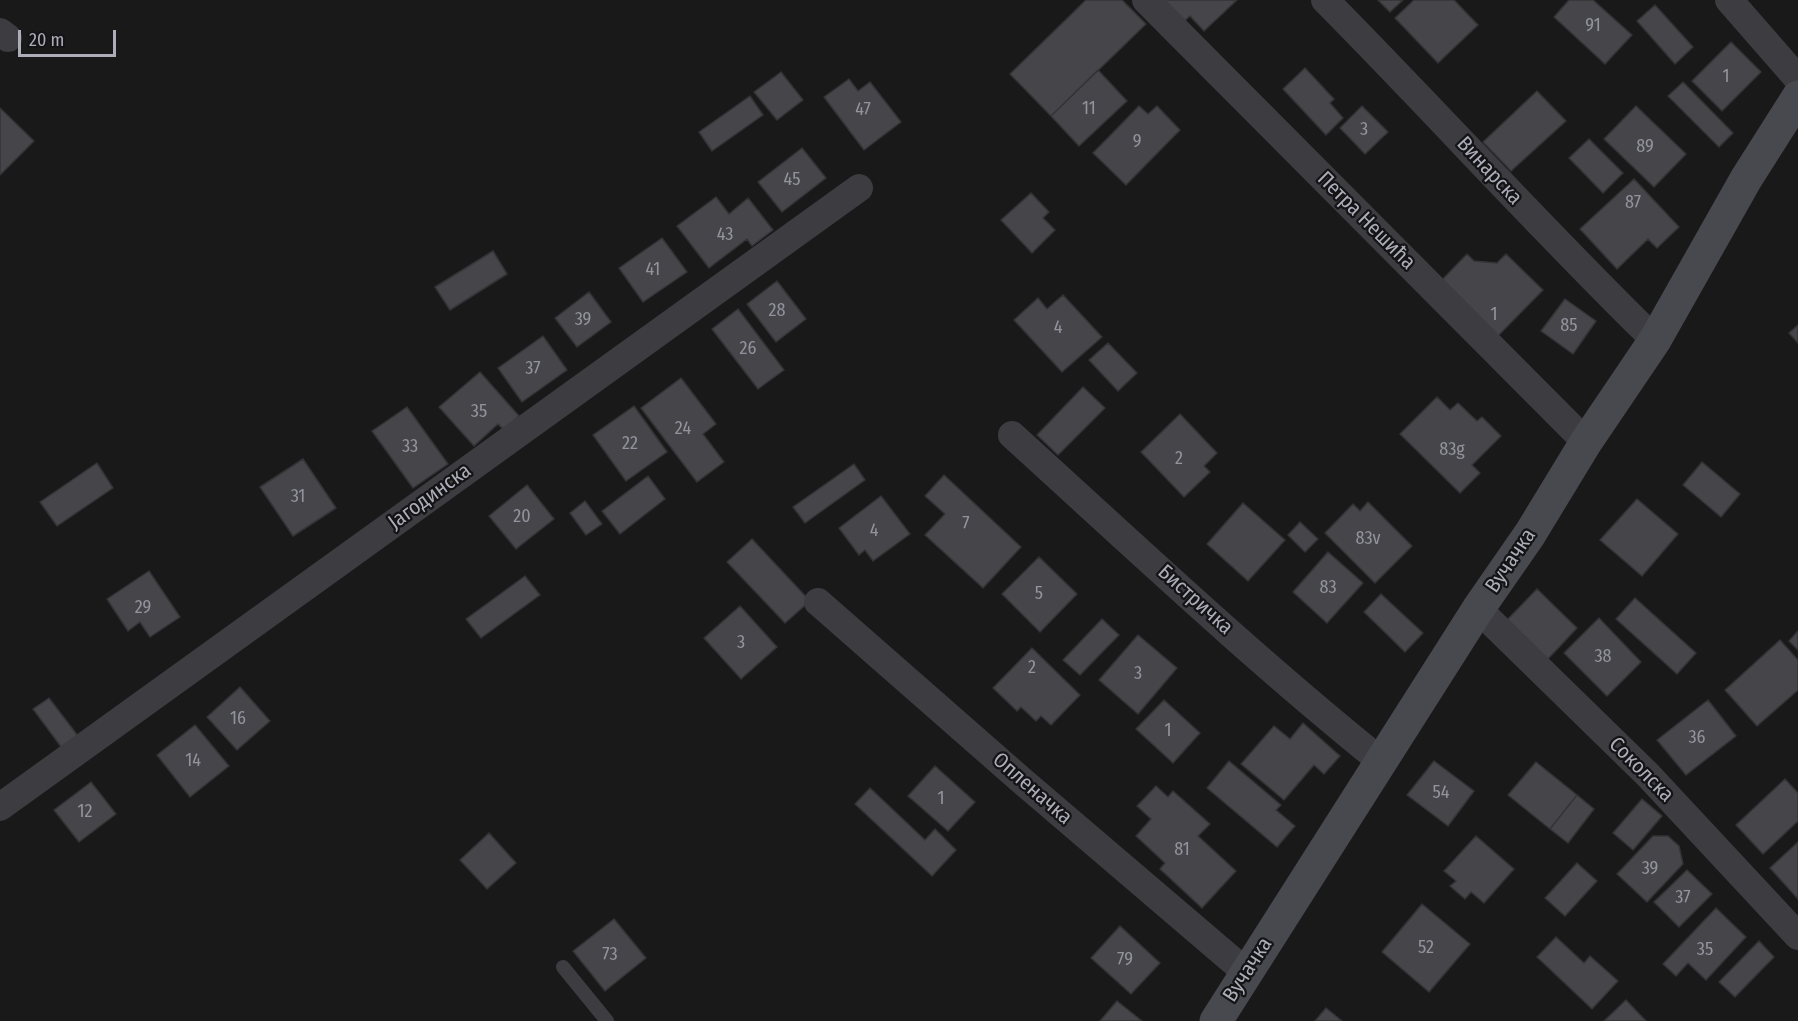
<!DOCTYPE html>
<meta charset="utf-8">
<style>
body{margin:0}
#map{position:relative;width:1798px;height:1021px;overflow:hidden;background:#19191a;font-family:"Fira Sans Condensed",sans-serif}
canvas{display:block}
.scale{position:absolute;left:18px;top:30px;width:98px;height:27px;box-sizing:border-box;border:3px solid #acadb9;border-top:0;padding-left:8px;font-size:18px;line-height:21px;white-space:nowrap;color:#acadb9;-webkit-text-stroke:4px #141315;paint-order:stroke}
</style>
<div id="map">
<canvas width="1798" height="1021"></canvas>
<div class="scale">20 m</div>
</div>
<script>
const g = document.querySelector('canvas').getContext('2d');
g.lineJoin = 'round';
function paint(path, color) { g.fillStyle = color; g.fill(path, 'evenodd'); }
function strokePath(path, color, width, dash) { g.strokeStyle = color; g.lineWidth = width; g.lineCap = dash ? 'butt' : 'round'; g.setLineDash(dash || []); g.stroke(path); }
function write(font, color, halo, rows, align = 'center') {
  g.font = font + ' "Fira Sans Condensed",sans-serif'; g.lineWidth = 4.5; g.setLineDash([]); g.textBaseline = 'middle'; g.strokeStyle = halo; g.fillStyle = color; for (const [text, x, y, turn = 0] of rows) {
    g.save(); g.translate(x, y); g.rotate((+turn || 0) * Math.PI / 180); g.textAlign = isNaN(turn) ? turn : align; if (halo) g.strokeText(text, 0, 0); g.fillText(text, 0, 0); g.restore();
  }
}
const building = new Path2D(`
 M1086,0H1122L1146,24L1051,116L1010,74Z
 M1155,0H1237L1204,31L1190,16L1180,25Z
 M1378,0H1403L1390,12Z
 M1414,0H1454L1478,25L1438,63L1395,18Z
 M1569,0H1593L1632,35L1605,64L1554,17Z
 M1655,5L1693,47L1675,64L1637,21Z
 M1731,42L1761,72L1722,111L1692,81Z
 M1305,68L1334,99L1330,103L1343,118L1326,135L1283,89Z
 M1098,70L1127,101L1079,146L1051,116Z
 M781,72L803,100L777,120L754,92Z
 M849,79L858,91L870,82L901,122L864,150L824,97Z
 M1683,82L1733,133L1719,147L1668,96Z
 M1537,91L1566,121L1511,171L1483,142Z
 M750,96L763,115L712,151L699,132Z
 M1139,106L1148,114L1157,106L1180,130L1126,185L1093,153Z
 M1362,106L1388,132L1365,154L1340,128Z
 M1636,106L1686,154L1654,187L1604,139Z
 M0,108L34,141L0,175Z
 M1589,139L1623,173L1603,193L1569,158Z
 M802,148L826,178L782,212L758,182Z
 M1634,179L1679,227L1657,248L1648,239L1617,269L1580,229Z
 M1031,193L1049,212L1043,218L1055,230L1032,253L1001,220Z
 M716,197L729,214L748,198L773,230L752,246L747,239L709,268L677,226Z
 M662,238L687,272L643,302L619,268Z
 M493,251L507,274L450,310L435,287Z
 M1467,254L1474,261L1497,263L1506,254L1543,290L1494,340L1437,285Z
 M777,281L806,319L776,342L747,304Z
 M589,292L611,322L577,347L555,318Z
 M1063,295L1102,337L1062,372L1014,320L1038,298L1047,309Z
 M1565,299L1596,321L1573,354L1541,331Z
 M738,309L784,370L758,389L712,329Z
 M1798,325V343L1789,333Z
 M543,336L567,370L522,402L498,368Z
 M1108,343L1137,373L1118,391L1089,360Z
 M480,372L519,416L504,430L498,424L474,446L439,407Z
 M681,378L716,424L703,434L724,462L697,482L641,408Z
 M1083,387L1105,408L1058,455L1037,435Z
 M1437,397L1450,410L1458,403L1477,421L1482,417L1501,436L1472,465L1480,473L1460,493L1400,434Z
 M634,406L667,452L626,481L593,435Z
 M407,407L448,464L413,488L372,431Z
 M1180,414L1217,453L1204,466L1210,472L1184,497L1141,452Z
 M303,459L336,508L293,536L260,487Z
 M1702,462L1740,494L1721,517L1683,485Z
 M97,463L113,488L57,526L40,502Z
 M854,464L865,480L805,523L793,507Z
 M944,475L1021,547L983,588L925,535L945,514L925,496Z
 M648,476L665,499L620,534L602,511Z
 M527,485L554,519L516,549L489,516Z
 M881,496L910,534L873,561L865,550L859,555L839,528Z
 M1637,499L1678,534L1642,576L1600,540Z
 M585,501L602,524L586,535L570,513Z
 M1368,502L1412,546L1375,583L1325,533L1353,504L1360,511Z
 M1243,503L1285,540L1248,581L1207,544Z
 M1300,522L1318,539L1305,552L1288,535Z
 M752,539L810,601L785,623L727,562Z
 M1328,552L1363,583L1327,623L1293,592Z
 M1039,557L1077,594L1040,632L1002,594Z
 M149,571L180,617L150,637L140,622L128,631L107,599Z
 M525,576L540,595L481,638L466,619Z
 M1537,589L1577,628L1547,660L1506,621Z
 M1381,594L1423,633L1405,652L1364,612Z
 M1635,598L1696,653L1677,674L1616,619Z
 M740,606L777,647L741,679L704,638Z
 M1599,618L1641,662L1607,696L1564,653Z
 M1102,619L1119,635L1080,675L1063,660Z
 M1798,631V650L1789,641Z
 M1138,635L1177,668L1138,714L1099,680Z
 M1780,640L1798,660V690L1757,726L1725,690Z
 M1032,648L1080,695L1051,725L1041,716L1036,721L1021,707L1017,711L993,688Z
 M240,687L270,721L237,750L207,717Z
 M49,698L78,736L62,748L33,709Z
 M1164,700L1200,733L1173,763L1136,729Z
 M1708,700L1736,736L1686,775L1657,740Z
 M1303,723L1340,756L1324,774L1314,765L1284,800L1241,764L1274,726L1290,739Z
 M195,725L229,766L190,797L157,755Z
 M1229,761L1281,805L1276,810L1295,826L1277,847L1207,788Z
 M1434,761L1474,791L1448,826L1407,795Z
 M1536,762L1577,795L1550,829L1508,795Z
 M935,766L975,802L948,831L908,796Z
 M1785,779L1798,793V821L1763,854L1736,825Z
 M91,782L116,814L79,842L54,810Z
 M1156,786L1168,797L1173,791L1210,824L1198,836L1236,871L1202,908L1160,869L1165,863L1136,836L1151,819L1137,806Z
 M870,788L925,840L935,829L956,850L932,876L855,804Z
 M1577,795L1594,809L1568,843L1550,829Z
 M1642,799L1662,816L1633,850L1613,833Z
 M489,833L516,863L487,889L460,860Z
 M1476,836L1514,869L1484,903L1471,892L1465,899L1450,886L1456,881L1444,871Z
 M1653,836H1668L1679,846L1683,864L1647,902L1617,874Z
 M1798,842V899L1770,868Z
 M1577,863L1597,881L1565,916L1545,898Z
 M1687,870L1712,894L1679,927L1654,902Z
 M1422,904L1470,944L1429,992L1382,952Z
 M1716,908L1746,937L1706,980L1688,963L1676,976L1663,964Z
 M614,919L646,958L605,991L573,951Z
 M1120,926L1160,963L1131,994L1091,958Z
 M1556,937L1584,963L1590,956L1618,981L1592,1009L1537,957Z
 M1759,941L1774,957L1735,997L1719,982Z
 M1626,1000L1646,1021H1604Z
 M1117,1001L1142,1021H1100Z
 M1326,1008L1342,1021H1315Z`);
const lane = new Path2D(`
 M563,967L607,1021`);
const street = new Path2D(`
 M1146,0L1586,442
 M1325,0C1436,112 1542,230 1655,340
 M1729,0L1798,79
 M0,32L8,38
 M1012,435C1133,545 1254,659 1382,762
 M818,602L1021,780L1247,973
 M1478,609L1648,775L1798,936
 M0,807L859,188`);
const secondary = new Path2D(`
 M1216,1021L1478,609L1530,534L1586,442L1655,340L1746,179L1798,97`);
const numberNames = [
 ["91",1593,26],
 ["1",1726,77],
 ["11",1089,109],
 ["47",863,110],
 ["3",1364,130],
 ["9",1137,142],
 ["89",1645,147],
 ["45",792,180],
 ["87",1633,203],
 ["43",725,235],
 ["41",653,270],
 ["28",777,311],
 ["1",1494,315],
 ["39",583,320],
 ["85",1569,326],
 ["4",1058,328],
 ["26",748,349],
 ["37",533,369],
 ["35",479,412],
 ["24",683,429],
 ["22",630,444],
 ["33",410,447],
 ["83g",1452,450],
 ["2",1179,459],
 ["31",298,497],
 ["20",522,517],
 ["7",966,524],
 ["4",874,531],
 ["83v",1368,539],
 ["83",1328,588],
 ["5",1039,594],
 ["29",143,608],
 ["3",741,643],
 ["38",1603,657],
 ["2",1032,668],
 ["3",1138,674],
 ["16",238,719],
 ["1",1168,731],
 ["36",1697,738],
 ["14",193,761],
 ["54",1441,793],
 ["1",941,799],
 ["12",85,812],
 ["81",1182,850],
 ["39",1650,869],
 ["37",1683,898],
 ["52",1426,948],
 ["35",1705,950],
 ["73",610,955],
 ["79",1125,960]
];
const streetNames = [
 ["Винарска",1489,171,47],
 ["Петра Нешића",1366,221,45],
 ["Јагодинска",430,497,-36],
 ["Вучачка",1511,561,-56],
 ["Бистричка",1195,600,42],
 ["Соколска",1641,770,45],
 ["Опленачка",1032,789,41],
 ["Вучачка",1248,970,-57]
];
paint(building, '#46464a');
strokePath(building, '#343336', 1.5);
strokePath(lane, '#3c3c41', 14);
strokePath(street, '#3c3c41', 28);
strokePath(secondary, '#48484f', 33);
write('18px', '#92939d', null, numberNames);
write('21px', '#acadb9', '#141315', streetNames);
</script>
